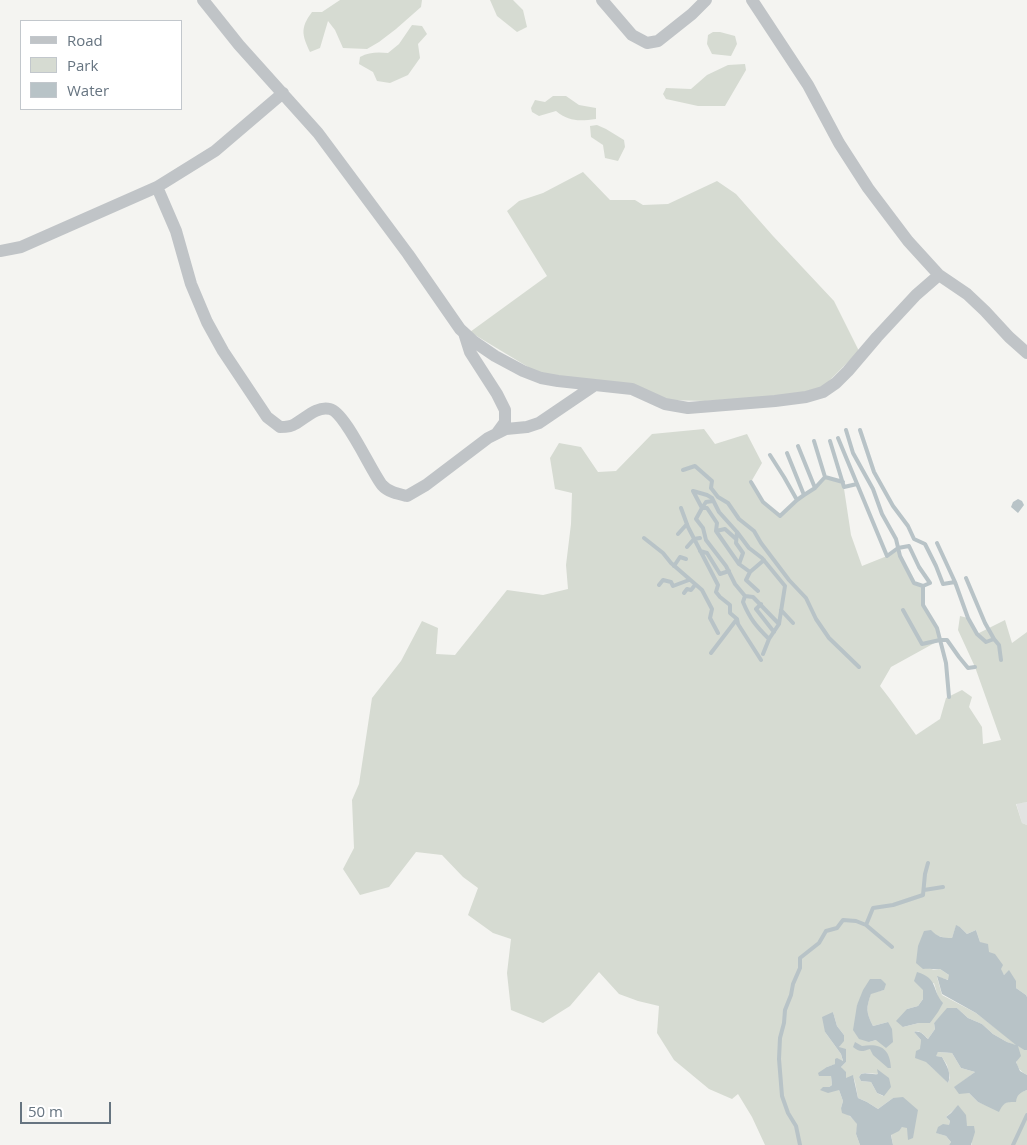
<!DOCTYPE html>
<style>
body{margin:0}
#map{position:relative;width:1027px;height:1145px;overflow:hidden;background:#f4f4f1;font-family:"Open Sans",sans-serif}
canvas{display:block}
.legend{position:absolute;left:20px;top:20px;width:162px;height:90px;box-sizing:border-box;background:#fff;border:1px solid #c2c7cc;margin:0;padding:6px 9px;list-style:none;font-size:15px;color:#667480}
.legend li{display:flex;align-items:center;gap:10px;height:25px}
.legend b{width:25px;border:1px solid #c2c7cc}
.scale{position:absolute;left:20px;top:1102px;width:91px;height:22px;box-sizing:border-box;border:2px solid #667480;border-top:0;padding-left:6px;font-size:15px;line-height:18px;white-space:nowrap;color:#667480;-webkit-text-stroke:4px #fff;paint-order:stroke}
</style>
<div id="map">
<canvas width="1027" height="1145"></canvas>
<ul class="legend">
<li><b style="height:6px;background:#c0c4c7"></b>Road</li>
<li><b style="height:14px;background:#d6dbd2"></b>Park</li>
<li><b style="height:14px;background:#b8c3c7"></b>Water</li>
</ul>
<div class="scale">50 m</div>
</div>
<script>
const g = document.querySelector('canvas').getContext('2d');
g.lineJoin = 'round';
function paint(path, color) { g.fillStyle = color; g.fill(path, 'evenodd'); }
function strokePath(path, color, width, dash) { g.strokeStyle = color; g.lineWidth = width; g.lineCap = dash ? 'butt' : 'round'; g.setLineDash(dash || []); g.stroke(path); }
const built = new Path2D(`
 M1027,802V825L1022,823L1016,803Z`);
const green = new Path2D(`
 M340,0H422L421,7L396,29L379,42L367,49L343,48L335,30L328,21L320,48L310,52C302,35 300,28 312,12H322Z
 M490,0H513L523,10L527,27L517,32L497,16Z
 M412,25L422,26L427,34L418,44L420,58L408,75L390,83L377,81L373,72L359,64L360,57C369,52 378,52 388,53L399,44Z
 M713,32H720L735,36L737,44L731,56L712,54L707,44L708,35Z
 M745,64L746,70L725,106H698L666,99L663,94L666,88L691,89L707,75L728,65Z
 M553,96H566L579,105L596,108V119C580,121 569,122 556,111L539,116L532,112L531,108L535,100L545,102Z
 M597,125L606,129L624,140L625,147L618,161L605,158L603,145L591,137L590,126Z
 M583,172L610,200H635L643,205L668,204L717,181L736,194L773,236L834,301L859,351L821,389L791,395L705,401L664,400L546,376L533,370L470,332L547,276L507,211L519,201L543,193Z
 M704,429L715,444L747,434L762,463L751,482L763,502L780,516L797,500L815,488L825,477L843,482L851,535L862,566L887,556L898,548L900,556L914,582L923,586V605L937,628L940,640L891,667L880,686L890,699L916,735L940,719L946,698L962,690L972,697L969,707L982,727L983,744L1001,740L975,667L958,630L960,616L968,618L977,634L1005,620L1012,643L1027,632V802L1016,804L1022,823L1027,825V997L1026,995L1016,988L1009,971L1004,975L980,942L976,930L967,934L960,927L956,926L952,938H945L935,935L929,968L934,970L940,969L949,975V980L937,977L942,995L976,1013L1024,1050H1027V1075C1013,1067 1016,1059 1017,1046L1007,1042L993,1034L982,1024L968,1018L957,1008L938,1019L934,1023L935,1029L928,1039L923,1034L918,1031L914,1032L921,1040C919,1062 935,1068 948,1083L950,1077L947,1065L942,1057L935,1056L938,1052L952,1053L961,1068L975,1072L955,1087L969,1093L978,1102L988,1106L1002,1105L1016,1097L1019,1093L1027,1090V1145H971L972,1144L967,1126L958,1106L946,1117L950,1121L949,1125L937,1133L946,1136L951,1142L949,1145H893L891,1134L902,1127H907L913,1138L893,1098L878,1109L867,1102L858,1098L855,1082L853,1076L846,1079L841,1067L846,1062L839,1047L844,1035L837,1026L833,1012L825,1032L841,1054L843,1062L835,1060L836,1064L827,1067L831,1076L832,1085L829,1087L839,1090L843,1101L841,1108L858,1124L856,1134L860,1145H765L752,1117L738,1094L732,1099L709,1089L674,1060L657,1033L659,1006L638,1001L619,994L599,972L570,1006L543,1023L511,1010L507,973L511,939L493,933L468,915L478,888L463,877L442,855L416,852L389,887L360,895L343,869L354,848L352,800L359,784L372,698L401,661L422,621L438,628L436,654L455,655L507,590L543,595L568,589L566,565L571,524L572,493L555,489L550,458L559,443L581,447L598,472L616,471L652,434ZM881,979L884,990L871,993C866,1008 866,1012 873,1026L888,1022L876,1040L869,1042L857,1005ZM934,983L938,997L930,1023H919L903,1027L907,1009L918,1006L923,999V990ZM877,1070L883,1096L877,1093L871,1082L861,1081L859,1077L861,1074C866,1072 872,1074 878,1074Z`);
const water = new Path2D(`
 M1018,499L1022,501L1024,505L1018,513L1011,507L1013,502Z
 M956,925L960,927L967,934L976,930L980,942L988,944L989,952L995,954L1003,965L1001,969L1004,975L1009,970L1016,981V988L1026,995L1027,997V1050H1024L1018,1046L1021,1056L1016,1062L1020,1071L1027,1075V1090C1020,1093 1017,1094 1016,1102C1006,1102 1004,1102 999,1112L978,1102L969,1093L959,1094L954,1087L975,1072L961,1068L952,1053L938,1052L936,1056L942,1057C947,1066 952,1074 948,1083L926,1062L915,1058L916,1051L920,1049L921,1040L914,1032C921,1030 923,1035 928,1039L935,1029L934,1023L947,1008H957L968,1018L982,1024L993,1034L1007,1042L1016,1045L976,1013L942,994L937,976L948,980L949,975L940,969C934,970 930,968 923,969L916,963L918,946L924,931L931,930C937,937 943,938 952,938Z
 M917,972C939,979 931,989 943,1003L938,1012L930,1023H919L903,1027L896,1021L907,1009L918,1006L923,999V990L914,981Z
 M870,979H881L886,984L884,990L871,994C866,1008 866,1012 873,1026L888,1022L892,1029L893,1042L886,1048L876,1040L869,1042L859,1039L853,1030L857,1005L863,990Z
 M833,1012L837,1026L844,1035V1041L839,1047L846,1049V1062L841,1067L846,1072V1078L853,1075L858,1098L867,1102L878,1109L893,1098L903,1097L918,1110L913,1138L908,1140L907,1128L902,1127L899,1131L891,1135L893,1145H860L856,1134L857,1124L850,1116L842,1113L841,1108L843,1101L839,1090L828,1093L820,1090L823,1087H829L832,1085L831,1076H819L818,1073L827,1067L835,1064V1059L837,1058L843,1061L841,1054L825,1032L822,1017Z
 M855,1042L862,1046C880,1043 890,1048 891,1068H888L873,1055L870,1049C862,1052 859,1052 853,1047Z
 M877,1069L889,1078L891,1087L884,1096L877,1093L871,1082L861,1081L859,1077L861,1074C866,1072 872,1075 878,1074Z
 M958,1105L966,1115L967,1126H974L975,1132L971,1145H949L951,1142L946,1136L936,1133L938,1127L943,1124L949,1125L950,1121L946,1117L951,1113Z`);
const stream = new Path2D(`
 M846,430L853,453L873,489L882,514L896,539L900,556L914,583L923,586V605L937,628L946,663L949,697
 M860,430L874,472L893,506L908,526L914,539L925,544L936,566L943,584L955,582L968,618L977,634L986,642L994,639L999,645L1001,660
 M838,438L887,556L898,548L909,546L919,567L930,583L923,586
 M814,441L825,477L843,482
 M830,441L844,487L857,484
 M798,446L815,488L825,477
 M787,453L804,495L815,488
 M770,455L784,477L797,500L804,495
 M683,470L695,466L712,481L711,488L718,497L728,503L739,519L754,531L761,543L789,580L806,598L816,619L829,638L859,667
 M751,482L763,502L780,516L797,500
 M693,491L707,495L712,498L719,512L737,532L749,548L762,558L785,586L779,624L769,639L763,654
 M693,491L702,508L696,519L703,528L706,540L726,566L735,584L745,596L753,597L779,624
 M713,501L706,502L702,508H707L717,523L716,531L739,564L750,572L746,580L758,591
 M681,508L688,527L718,585L716,592L720,597L730,605V613L737,619L738,624L761,660
 M716,531L725,529L736,539
 M737,532L736,543L743,553L739,564
 M678,534L687,524
 M644,538L663,553L671,563L702,590L712,609L710,618L718,633
 M937,543L955,582
 M687,547L694,539L700,538
 M700,551L707,553L720,574L729,571
 M674,566L680,557L686,559
 M750,572L764,560
 M966,578L985,623L994,639
 M659,585L663,580L671,582L673,586L689,580
 M684,593L687,589L691,590L695,585
 M745,596L743,602C750,619 756,626 769,639
 M761,604L756,609L774,632
 M781,610L793,623
 M903,610L922,644L940,640H947L959,657L968,668L975,667
 M711,653L737,619
 M924,890L943,887
 M866,925L873,908L893,905L923,895L925,874L928,863
 M800,1145L796,1126L788,1113L782,1096L779,1059L780,1038L784,1023L785,1010L791,995L793,984L800,968V958L819,943L826,931L837,928L843,920L856,921L866,925L892,947
 M1013,1145L1027,1115`);
const minor = new Path2D(`
 M203,0L239,45L318,133L408,254L460,329L473,341L495,356L523,371L541,378L558,381L632,389L665,404L688,408L775,401L806,397L823,392L836,383L848,371L877,337L916,295L939,275
 M602,0L632,35L647,43L658,41L692,14L706,0
 M752,0L808,85L839,143L868,188L908,241L939,275L967,294L985,311L1009,337L1027,353
 M157,187L176,231L191,284L207,322L223,351L267,417L280,427C285,427 291,427 295,424C306,418 316,406 330,409C345,412 371,471 382,485C388,492 398,494 407,496L426,485L488,438L506,429L527,427L539,423L595,385
 M0,251L21,247L157,187L215,151L283,93
 M464,333L470,352L497,394L505,410V422L497,433`);
paint(built, '#e2e3e2');
paint(green, '#d6dbd2');
paint(water, '#b8c3c7');
strokePath(stream, '#b8c3c7', 4);
strokePath(minor, '#c0c4c7', 12);
</script>
